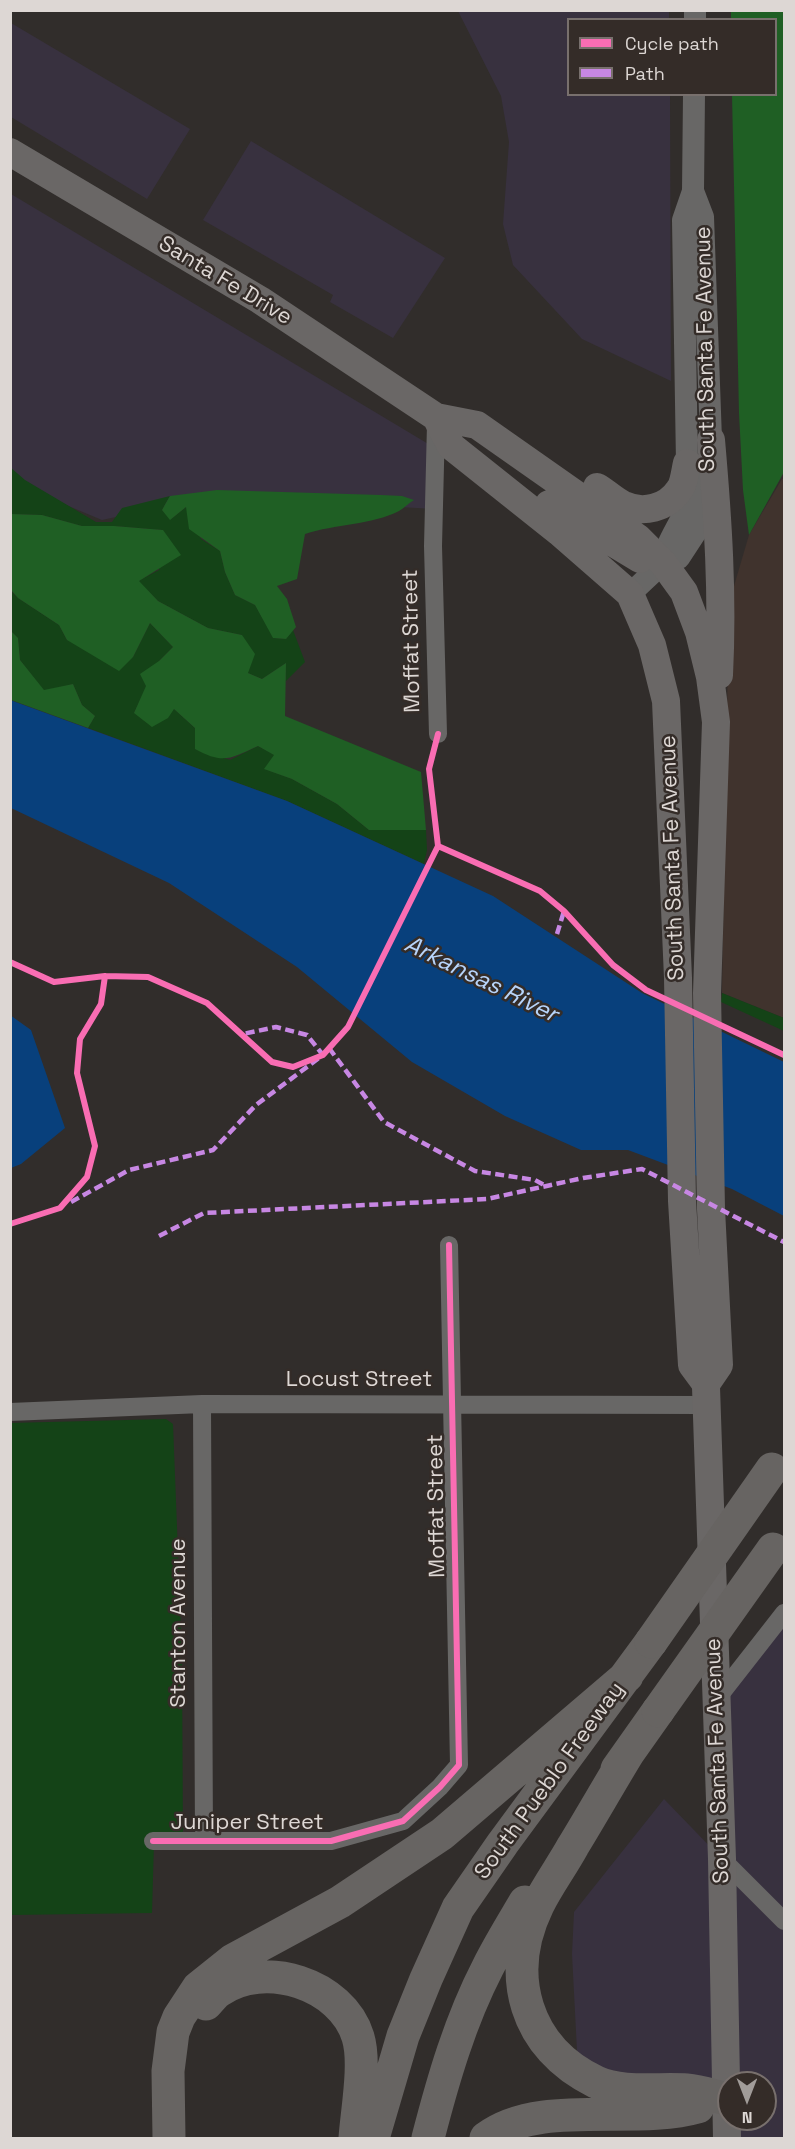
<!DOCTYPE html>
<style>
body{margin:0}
#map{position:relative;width:795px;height:2149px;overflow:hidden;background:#312d2b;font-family:"Space Grotesk",sans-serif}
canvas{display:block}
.frame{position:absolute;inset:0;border:12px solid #ddd7d4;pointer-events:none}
.legend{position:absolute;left:567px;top:18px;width:210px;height:78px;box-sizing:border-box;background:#342c28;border:2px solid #78706d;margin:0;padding:8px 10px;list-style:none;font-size:18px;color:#ddd7d4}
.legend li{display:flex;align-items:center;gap:12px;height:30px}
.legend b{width:30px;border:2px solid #78706d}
.north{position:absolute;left:717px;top:2071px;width:60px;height:60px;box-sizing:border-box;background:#342c28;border:2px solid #78706d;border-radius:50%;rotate:180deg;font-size:16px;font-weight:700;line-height:24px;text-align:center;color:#ddd7d4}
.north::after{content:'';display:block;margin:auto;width:21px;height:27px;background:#a19c99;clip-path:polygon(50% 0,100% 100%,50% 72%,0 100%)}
</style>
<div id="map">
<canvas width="795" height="2149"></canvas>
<div class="frame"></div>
<ul class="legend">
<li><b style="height:8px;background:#f96db3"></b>Cycle path</li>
<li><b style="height:8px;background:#c787e3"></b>Path</li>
</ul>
<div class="north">N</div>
</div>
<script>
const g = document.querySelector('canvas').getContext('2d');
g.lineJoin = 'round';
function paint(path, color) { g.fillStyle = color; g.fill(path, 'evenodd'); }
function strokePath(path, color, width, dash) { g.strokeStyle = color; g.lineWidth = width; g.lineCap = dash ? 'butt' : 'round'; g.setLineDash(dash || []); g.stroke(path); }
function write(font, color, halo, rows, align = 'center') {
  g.font = font + ' "Space Grotesk",sans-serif'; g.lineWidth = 5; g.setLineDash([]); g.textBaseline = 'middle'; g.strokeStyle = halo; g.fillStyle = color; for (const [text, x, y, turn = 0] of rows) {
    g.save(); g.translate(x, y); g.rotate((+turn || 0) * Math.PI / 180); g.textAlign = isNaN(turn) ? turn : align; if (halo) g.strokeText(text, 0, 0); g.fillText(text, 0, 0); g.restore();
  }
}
const commercial = new Path2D(`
 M458,11H669V19L568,20V94L670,95L671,381L582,339L513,265L503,224L509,142L501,96Z
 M11,23L190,129L147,199L11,117Z
 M251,141L445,258L393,338L330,302L333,295L203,220Z
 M11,194L435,448L434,509L211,496L102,520L11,482Z
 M784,1613V2138H727V2099L578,2070L572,1954L574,1912L664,1799L721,1858L716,1700ZM729,2083H765V2119H729Z`);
const built = new Path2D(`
 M782,479H784V1018L722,993L729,603L749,535Z`);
const green = new Path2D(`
 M10,467L25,480L96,522H112L122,508L170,496L162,510L171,519L186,507L201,539L220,551L225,572L235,595L255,605L274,638L286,639L293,630L305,662L286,681V663L262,679L248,673L242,635L208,628L158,601L138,581L159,570L163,530L114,526H82L42,515L11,514Z
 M10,590L18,598L59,625L67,640L133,657L150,623L173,647L159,661L134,713L173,708L195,728V749L230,760L258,746L275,755L265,769L292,779L337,804L369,830H426L427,850L424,864L287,801L88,728L95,716L82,705L73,684L44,691L20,660L18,638L11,631Z
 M722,993L784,1018V1031L721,1002Z
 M166,1419L173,1424L182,1656L183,1841L154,1842L152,1913L11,1915L10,1423Z`);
const forest = new Path2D(`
 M731,11H784V472L749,535L743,490L739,413L732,95L776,94V20L731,19Z
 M217,490L381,495L402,496L414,500C409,503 404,508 399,511C372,525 335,524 305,534L297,579L277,586L287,599L296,627L286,639L273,638L255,605L235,595L225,572L220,551L189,529L186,507L170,520L162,510L170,496Z
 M11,514L42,515L82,526H114L163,530L181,555L139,581L158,601L208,628L242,635L255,654L248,673L262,679L286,663L285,716L421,772L426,830H369L337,804L292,779L264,769L274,755L258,746C231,758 224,765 195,749V728L174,709L168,718L152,727L134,713L146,686L140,674L159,661L173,647L150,623L133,657L119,671L67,640L59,625L18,598L11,590Z
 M11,631L18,638L20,660L44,690L73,684L82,705L95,716L88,728L11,700Z`);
const water = new Path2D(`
 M10,700L287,801L493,896L642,993L784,1062V1216L732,1189L628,1150H581L505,1116L412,1062L297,967L169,883L11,808Z
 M10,1015L31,1030L65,1128L21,1164L11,1168Z`);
const minor = new Path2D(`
 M436,424L433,546L438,734
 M202,1404L204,1841
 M10,1412L202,1404L707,1405
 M716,1700L784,1613
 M153,1841H331L403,1821L440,1787L459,1765L449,1245
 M722,1859L784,1921`);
const tertiary = new Path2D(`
 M695,20V10
 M663,563C666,537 688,517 690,492C691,483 688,472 687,463L683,220L693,191L694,94
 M630,594L663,563L679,558L696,532L710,477L711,440L703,217L693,191`);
const primary = new Path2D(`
 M10,152L260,300L436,417L477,425L638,538L663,563L684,592L699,632L710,677L716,722L707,993L711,1209L719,1365L706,1384
 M436,417L451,446L559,532L630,594L652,645L666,701L678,978L682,1201L692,1365L706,1384V1387L722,1859L727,2138
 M711,440C718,520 723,595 719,675
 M597,487C606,492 615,501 624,505C643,514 667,508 679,490C684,484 685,471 687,463
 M549,504L640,559`);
const motorway = new Path2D(`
 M629,1752C610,1783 592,1815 573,1846C562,1866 548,1885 538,1905C504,1975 525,2048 596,2082C622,2094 659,2088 687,2090C700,2091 714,2096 727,2099
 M617,1769L658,1711
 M206,2004C210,2000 214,1994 219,1991C264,1959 342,1984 358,2037C366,2063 357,2110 355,2138
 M169,2138L168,2071L173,2032L179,2017L198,1988L233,1960L340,1902L442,1834L627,1676
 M373,2138L403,2036L426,1979L458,1908L503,1843L651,1642
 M428,2138C443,2080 460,2021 488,1967C499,1945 512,1924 525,1902
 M486,2138C539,2098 635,2125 698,2107`);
const motorwayBridge = new Path2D(`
 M651,1642L772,1469
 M658,1711L773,1549`);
const quiet = new Path2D(`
 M557,934L564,911
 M329,1048L384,1122L475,1171L535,1180L546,1186
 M71,1202L129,1170L213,1150L256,1105L323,1055L307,1035L276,1027L243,1034
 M159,1236L204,1213L487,1199L583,1178L642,1169L784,1242`);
const cycleway = new Path2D(`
 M438,846L429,769L438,734
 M10,962L54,982L105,976L148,977L207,1003L272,1062L293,1067L323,1055L348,1027L438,846L540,891L564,911L613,965L646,990L784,1055
 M10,1224L60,1208L87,1177L95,1146L77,1073L80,1039L101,1004L105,976
 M153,1841H331L403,1821L440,1787L459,1765L449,1245`);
const streetNames = [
 ["Santa Fe Drive",225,281,31],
 ["South Santa Fe Avenue",706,349,-91],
 ["Moffat Street",412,641,-91],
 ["South Santa Fe Avenue",673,858,-92],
 ["Locust Street",359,1380],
 ["Moffat Street",437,1506,-91],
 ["Stanton Avenue",179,1623,-90],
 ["South Santa Fe Avenue",718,1761,-92],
 ["South Pueblo Freeway",550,1781,-54],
 ["Juniper Street",247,1823]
];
const waterNames = [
 ["Arkansas River",481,980,26]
];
paint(commercial, '#38313f');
paint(built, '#40332d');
paint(green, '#144317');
paint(forest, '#1f5f24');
paint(water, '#08407c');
strokePath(minor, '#686766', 18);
strokePath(tertiary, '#686766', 22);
strokePath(primary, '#6a6766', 28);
strokePath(motorway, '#676462', 33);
strokePath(motorwayBridge, '#676462', 33);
strokePath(quiet, '#c787e3', 4.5, [9, 4.5]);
strokePath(cycleway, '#f96db3', 6);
write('22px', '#ddd7d4', '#342c28', streetNames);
write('italic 24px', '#b7d4fa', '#342c28', waterNames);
</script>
